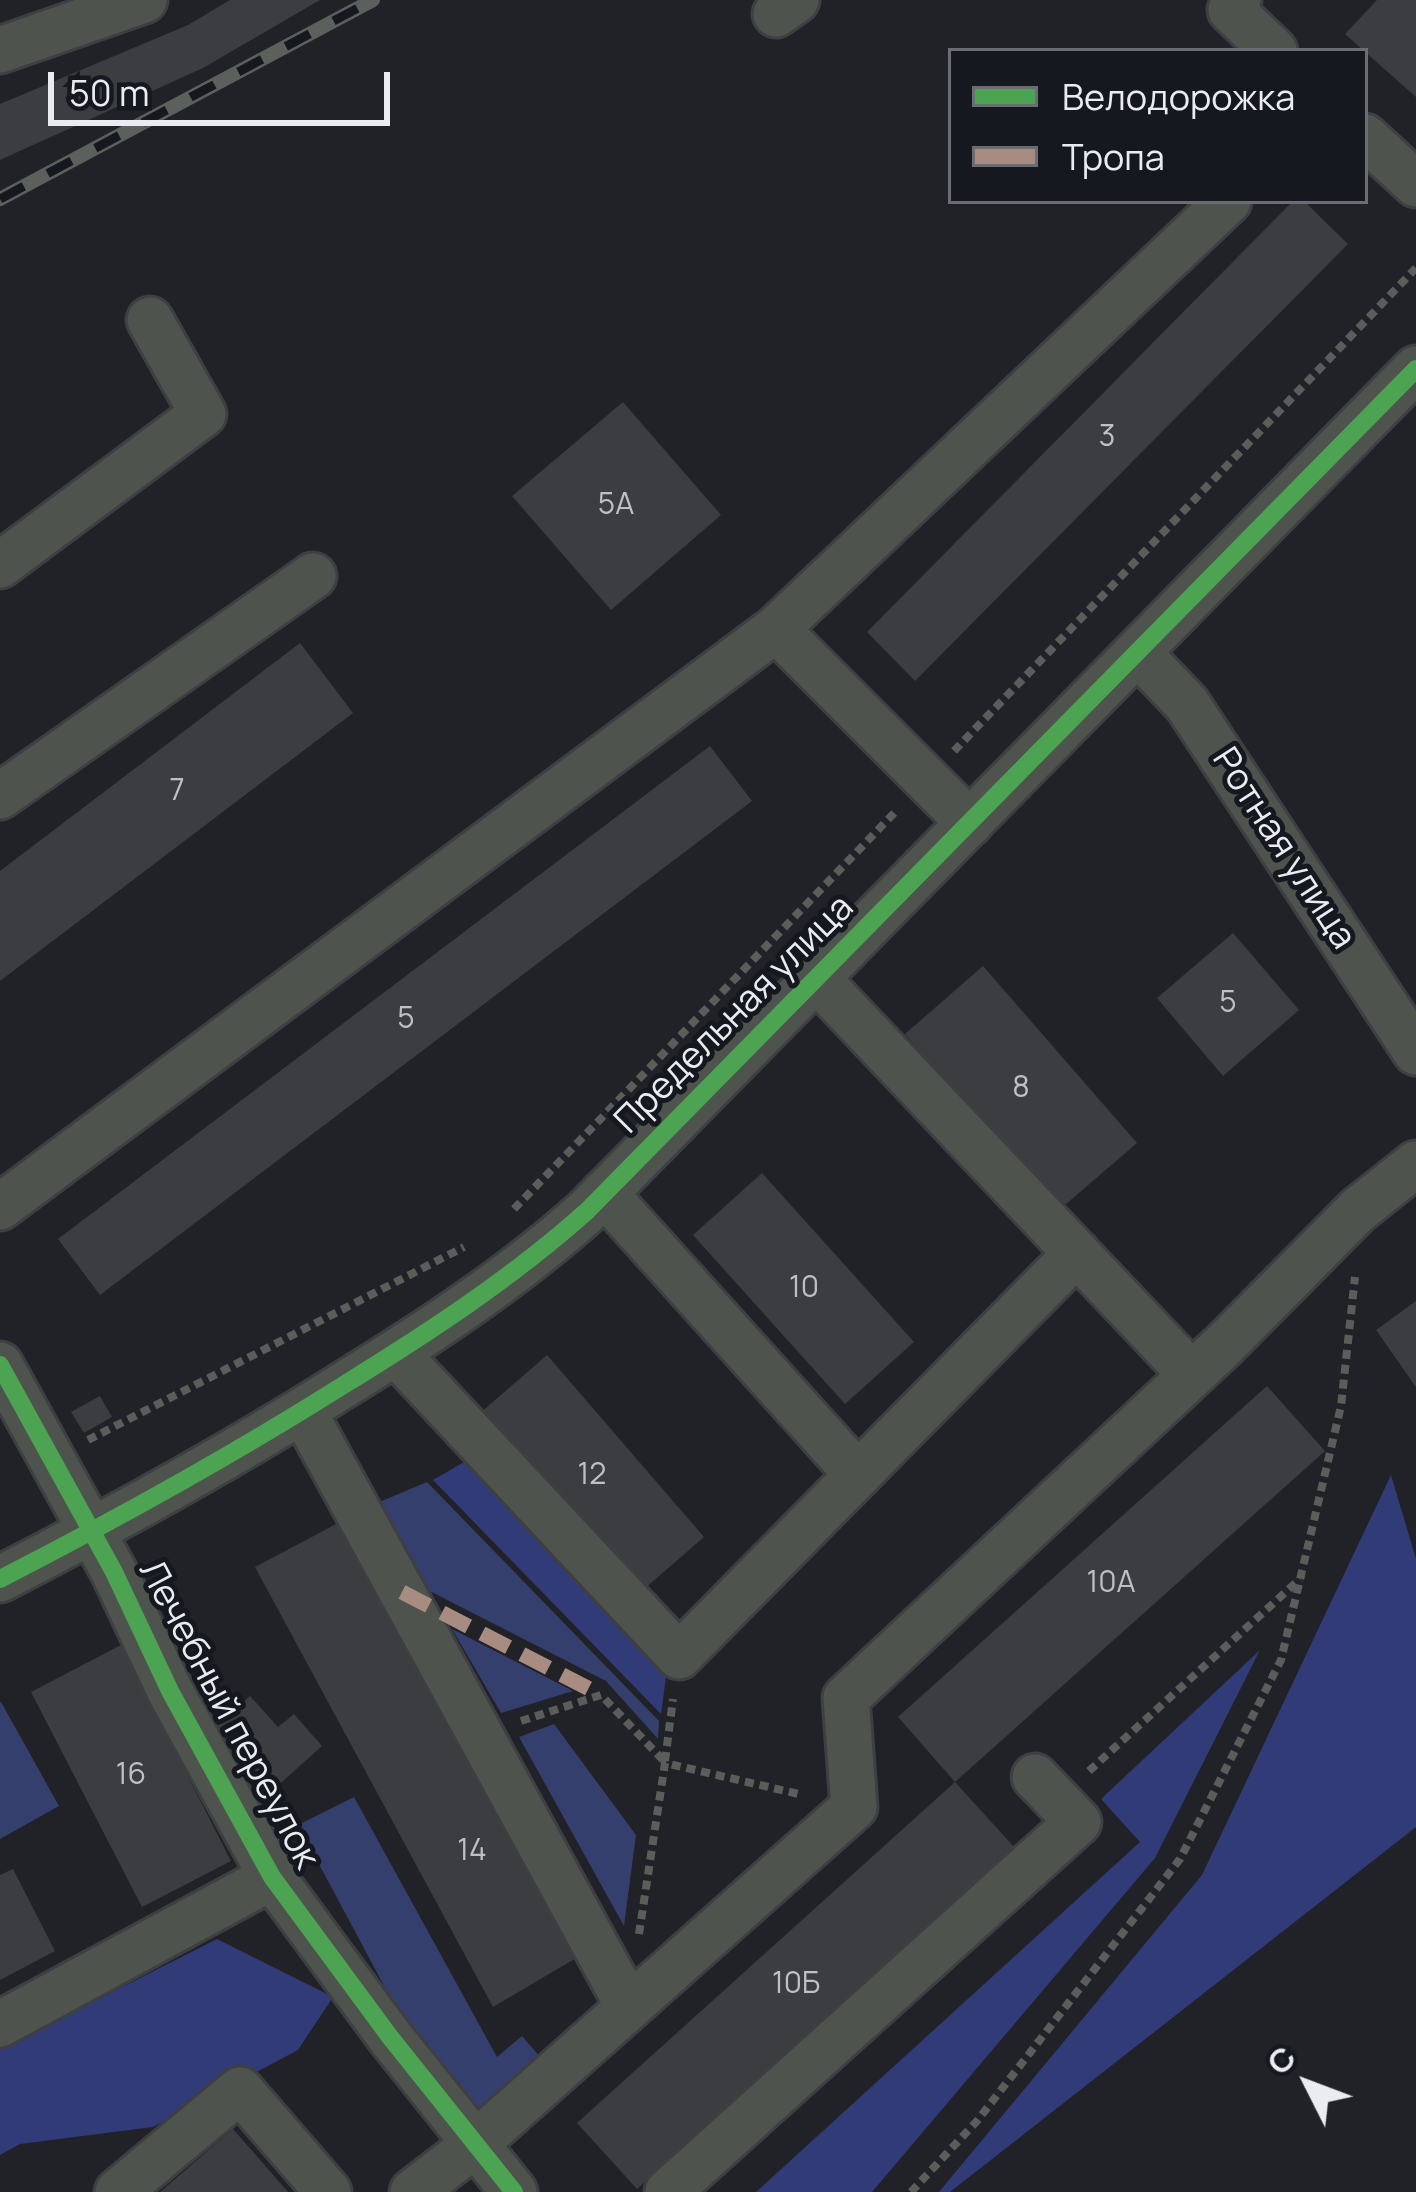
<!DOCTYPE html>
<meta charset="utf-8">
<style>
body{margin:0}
#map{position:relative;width:1416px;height:2192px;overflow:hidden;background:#212227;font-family:Manrope,sans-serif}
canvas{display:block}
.legend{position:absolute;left:948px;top:48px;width:420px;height:156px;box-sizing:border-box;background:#16181f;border:3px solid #6b6d73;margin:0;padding:15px 21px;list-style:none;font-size:36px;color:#eaecf1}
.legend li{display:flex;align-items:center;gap:24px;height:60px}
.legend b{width:60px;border:3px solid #6b6d73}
.north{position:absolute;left:1248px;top:2024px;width:120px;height:120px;-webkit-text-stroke:9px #16181f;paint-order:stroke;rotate:312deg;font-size:33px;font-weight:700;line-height:48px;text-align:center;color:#eaecf1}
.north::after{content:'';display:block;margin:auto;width:42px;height:54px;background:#eaecf1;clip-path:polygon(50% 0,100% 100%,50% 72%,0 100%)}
.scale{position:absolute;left:48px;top:72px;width:342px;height:54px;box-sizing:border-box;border:6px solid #eaecf1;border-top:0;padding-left:15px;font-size:36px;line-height:42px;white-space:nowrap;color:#eaecf1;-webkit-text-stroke:9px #16181f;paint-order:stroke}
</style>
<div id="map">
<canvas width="1416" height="2192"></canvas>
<ul class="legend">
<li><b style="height:15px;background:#4ca352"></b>Велодорожка</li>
<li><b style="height:15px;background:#a88b81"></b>Тропа</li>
</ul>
<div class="north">С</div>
<div class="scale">50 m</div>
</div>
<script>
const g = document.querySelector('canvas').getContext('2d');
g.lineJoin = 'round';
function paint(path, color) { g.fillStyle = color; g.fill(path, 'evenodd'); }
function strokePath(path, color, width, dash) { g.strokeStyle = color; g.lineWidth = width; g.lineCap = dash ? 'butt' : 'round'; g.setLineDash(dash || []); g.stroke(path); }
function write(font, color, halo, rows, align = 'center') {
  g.font = font + ' Manrope,sans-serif'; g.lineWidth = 10; g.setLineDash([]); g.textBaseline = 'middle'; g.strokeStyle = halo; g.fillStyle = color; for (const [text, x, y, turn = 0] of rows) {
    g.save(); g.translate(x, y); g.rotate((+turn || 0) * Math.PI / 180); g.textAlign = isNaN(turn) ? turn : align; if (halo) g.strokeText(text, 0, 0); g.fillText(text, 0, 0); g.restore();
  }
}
const green = new Path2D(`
 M427,1482L659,1721L658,1739L606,1681L410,1581L370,1506Z
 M452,1629L573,1691L501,1713Z
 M1,1702L59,1806L0,1839V1703Z
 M554,1724L636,1835L624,1926L519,1737Z
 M354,1797L497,2057L522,2036L548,2066L482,2125L404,2023L298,1825Z`);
const forest = new Path2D(`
 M478,1454L669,1654L661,1714L433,1480Z
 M1391,1475L1416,1559V1827L950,2192H939L1202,1875Z
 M1260,1650L1155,1858L872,2192H756L1140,1842L1101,1799Z
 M217,1939L333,1997L298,2050L153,2127L20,2144L0,2155V2049Z`);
const building = new Path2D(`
 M230,0H320L203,68L0,160V104L188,25Z
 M1377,0H1416V97L1345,34Z
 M1293,201H1304L1348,244L915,681L867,632Z
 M623,402L721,515L611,610L512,496Z
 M300,643L353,713L0,981V871Z
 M710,746L752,801L100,1295L58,1239Z
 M1233,933L1299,1010L1223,1076L1157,998Z
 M983,966L1137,1143L1058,1211L905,1034Z
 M762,1173L914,1342L845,1404L693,1235Z
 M1416,1301V1387L1376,1330Z
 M547,1355L704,1537L636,1596L479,1414Z
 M1267,1386L1325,1451L955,1782L898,1717Z
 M100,1396L112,1417L84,1433L71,1412Z
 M355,1514L588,1951L493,2007L255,1567Z
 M121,1645L231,1861L142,1907L31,1692Z
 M250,1696L278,1727L294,1714L322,1746L273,1790L216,1727Z
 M955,1782L1015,1848L637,2189L577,2123Z
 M13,1869L55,1951L0,1980V1875Z
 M233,2129L288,2192H160Z`);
const path = new Path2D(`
 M954,751L1416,268
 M514,1209L898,809
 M88,1440L464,1247
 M521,1721L601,1695L665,1762
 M665,1761L673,1699
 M1089,1771L1300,1579
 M639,1934L665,1763L803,1795
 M911,2192L977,2121L1180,1859L1281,1660L1341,1406L1355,1277`);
const minor = new Path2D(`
 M1238,0L1231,10L1274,51
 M776,14L796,0
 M0,50L144,0
 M1365,137L1416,184
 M0,565L203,414L150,320
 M776,629L970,823
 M1139,654L1187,704L1416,1052
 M0,796L313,576
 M817,979L1192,1375
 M604,1193L858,1475
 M0,1207L776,629L1228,201
 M396,1353L679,1656L1077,1253
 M0,1365L114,1572L170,1691L272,1877L390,2037L514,2192
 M303,1411L629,2007
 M0,1579C117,1519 231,1456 342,1386C428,1333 512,1278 587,1211L1416,369
 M0,2024L272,1877
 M118,2192L240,2090L328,2192
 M413,2192L474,2145L854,1807L846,1698L1225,1344L1358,1210L1416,1164
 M668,2192L1078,1822L1035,1777`);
const rail = new Path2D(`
 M0,199L373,0`);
const quiet = new Path2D(`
 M402,1592L601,1695`);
const cycleway = new Path2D(`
 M0,1365L114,1572L170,1691L272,1877L390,2037L514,2192
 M0,1579C117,1519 231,1456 342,1386C428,1333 512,1278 587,1211L1416,369`);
const numberNames = [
 ["3",1107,438],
 ["5А",616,506],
 ["7",177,792],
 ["5",1228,1004],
 ["5",406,1020],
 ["8",1021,1089],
 ["10",804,1289],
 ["12",592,1476],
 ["10А",1111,1584],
 ["16",131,1776],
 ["14",472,1852],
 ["10Б",796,1985]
];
const streetNames = [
 ["Ротная улица",1283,849,57],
 ["Предельная улица",735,1015,-45],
 ["Лечебный переулок",228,1715,62]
];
paint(green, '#353f6d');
paint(forest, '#313b78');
paint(building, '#3c3d41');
strokePath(minor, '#3e3f42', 51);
strokePath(path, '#5a5e5b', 8, [9, 6]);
strokePath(minor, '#4e544d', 45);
strokePath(rail, '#5c605d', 14);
strokePath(rail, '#16181f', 9, [27]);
strokePath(quiet, '#a88b81', 15, [30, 15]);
strokePath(cycleway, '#4ca352', 18);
write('30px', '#bec0c5', null, numberNames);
write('36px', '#eaecf1', '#16181f', streetNames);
</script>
